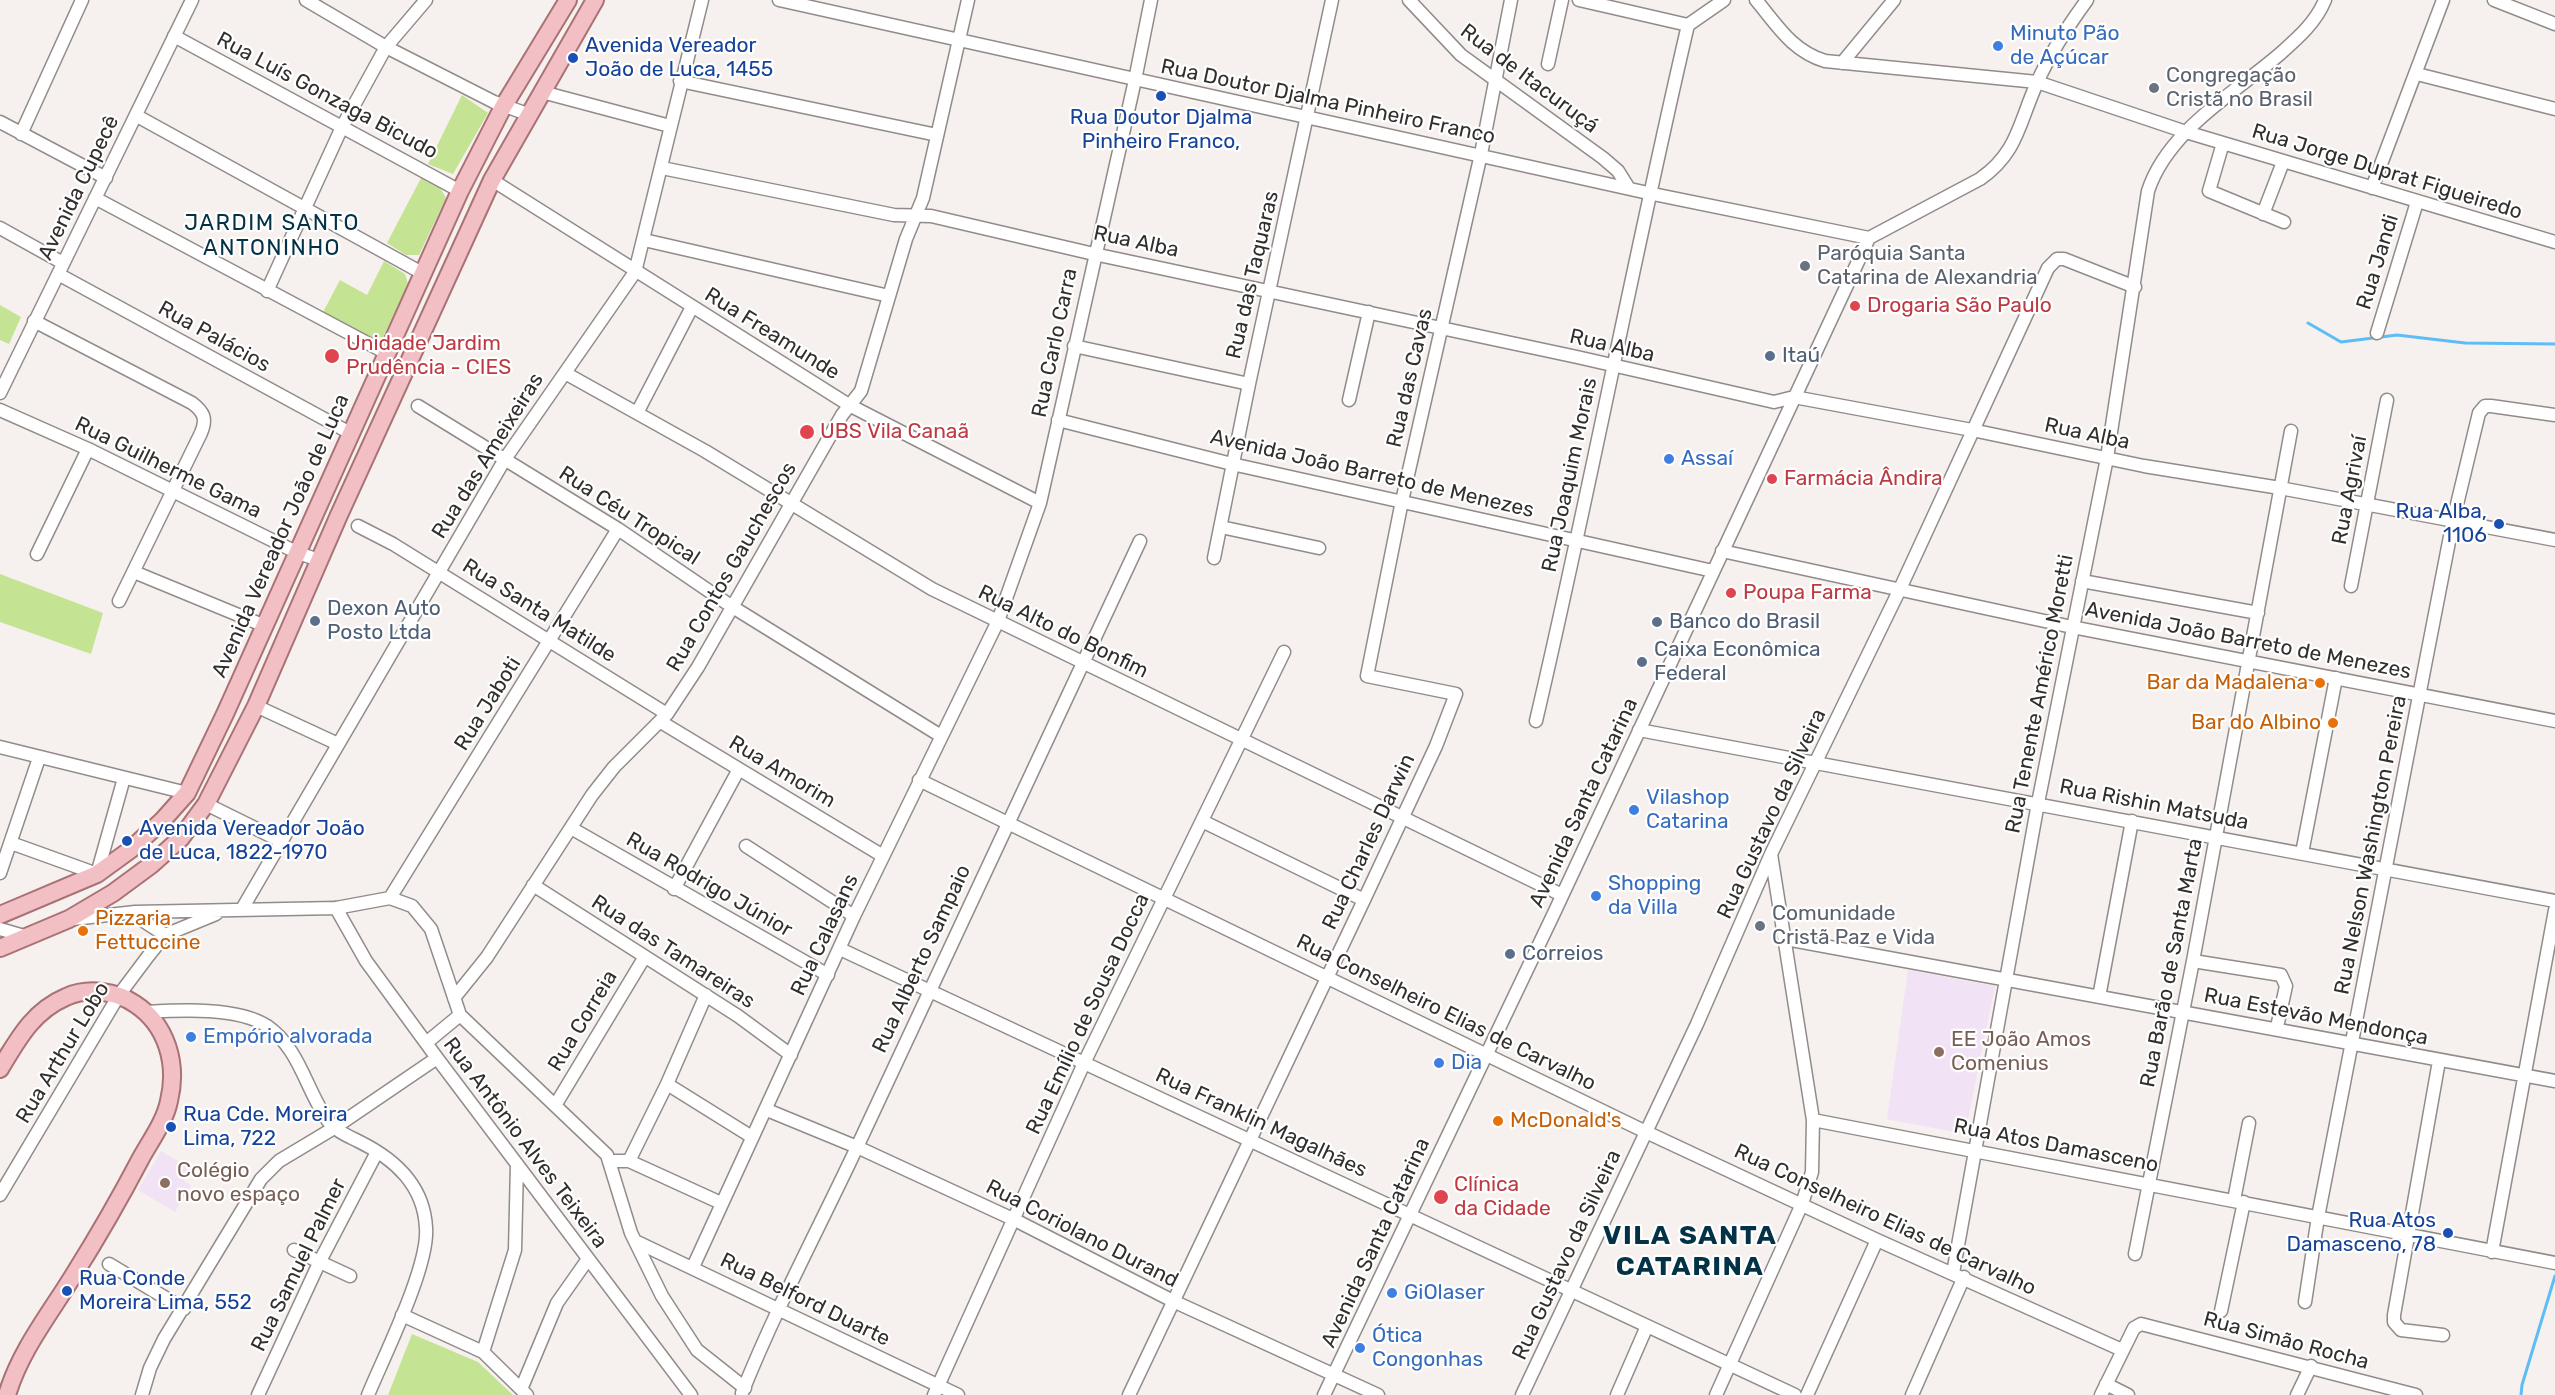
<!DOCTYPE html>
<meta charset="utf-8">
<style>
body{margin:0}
canvas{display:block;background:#f6f1ee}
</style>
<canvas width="2555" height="1395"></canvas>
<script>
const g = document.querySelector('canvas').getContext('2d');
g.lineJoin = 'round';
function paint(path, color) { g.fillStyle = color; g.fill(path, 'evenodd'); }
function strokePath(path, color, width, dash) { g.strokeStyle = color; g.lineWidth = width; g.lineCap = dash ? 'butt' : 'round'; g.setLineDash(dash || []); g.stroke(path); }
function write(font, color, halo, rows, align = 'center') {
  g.font = font + ' Rubik,sans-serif'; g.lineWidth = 4.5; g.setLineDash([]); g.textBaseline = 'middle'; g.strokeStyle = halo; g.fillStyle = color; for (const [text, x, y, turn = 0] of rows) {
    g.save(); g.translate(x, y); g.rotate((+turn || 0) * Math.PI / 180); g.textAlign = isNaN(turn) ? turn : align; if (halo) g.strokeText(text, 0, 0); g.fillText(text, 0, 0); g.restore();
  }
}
const education = new Path2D(`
 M1908,970L1995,986L1965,1134L1887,1119Z
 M161,1151L191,1169L184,1181L191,1185L175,1212L138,1190Z`);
const green = new Path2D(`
 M462,95L488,113L453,174L428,164Z
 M421,178L440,188L446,198L419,255H406L387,243Z
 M384,261L405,274L408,284L383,337L372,339L322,314L340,280L367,295Z
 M0,305L21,317L9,344L0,340Z
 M0,574L103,613L91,654L0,622Z
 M412,1334L478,1362L513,1395H388Z`);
const stream = new Path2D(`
 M2308,323L2341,342L2397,335L2465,343L2555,344
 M2521,1395L2522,1385L2555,1276`);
const minor = new Path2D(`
 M306,0L386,47L494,102L530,115
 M779,0L1648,193L1869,238
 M1409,0L1461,55L1603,158L1618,171L1628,187
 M1579,0L1688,25L1724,0
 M1756,0C1777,25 1792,51 1825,61L2037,82L2186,132L2555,242
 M2494,0L2555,24
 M174,36L460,191
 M1842,63L1894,0
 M1548,64L1562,0
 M2417,74L2555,109
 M680,81L937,135
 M542,92L670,126
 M137,116L424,274
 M0,122L106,178
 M21,134L82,0
 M2223,143L2209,191L2284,222
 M662,168L894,215L931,216L1094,254L1577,357L1774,402L1794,397L1972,430L2144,466L2280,488L2555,540
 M492,180L849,405L1040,503
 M2372,188L2443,0
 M95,198L388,354
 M2263,214L2283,162
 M0,228L63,263
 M644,240L889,296
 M58,274L352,434
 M267,291L342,127L386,47L426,0
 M34,321L192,403C204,412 207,419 201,433L119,601
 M2377,333L2417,202
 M1074,346L1249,384
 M565,373L705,451L932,589L1562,895
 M0,393L192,0
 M1349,400L1369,312
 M418,406L618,529L731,606L941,736
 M0,410L88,449L298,553L319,560
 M637,413L692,307
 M1058,420L1232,464L1713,571
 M358,526L393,544L667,714
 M1221,527L1319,548
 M1722,551L2072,627L2555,721
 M37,554L88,449
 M1214,558L1249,384L1332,0
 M134,572L265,626
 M2082,581L2258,613
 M2351,586L2387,400
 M256,706L338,744
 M1536,721C1590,490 1634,256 1688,25
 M661,722L883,856
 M1639,730L2555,901
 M0,747L187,793
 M919,780L1646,1132L1877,1240L2122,1350
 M206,804L281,841
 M1202,821L1364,900
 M571,828L828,975
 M11,843L97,874L124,778
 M746,846L854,916
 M2302,853L2336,678
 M0,873L39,758
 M533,885L738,1016L791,1055
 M674,889L739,769
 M390,898L618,529
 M336,908L366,961L437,1058L691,1395
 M242,909L505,459L635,272L702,0
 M131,913L165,935
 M73,919L135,912L336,908L390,898L412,906L431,929L460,1015L607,1155L631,1233L662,1296L697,1350L745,1388
 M0,929L24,936
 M1786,939C2043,984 2299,1033 2555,1081
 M840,949L1795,1395
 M2193,961L2281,975L2286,986L2277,1027
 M2099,997L2132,821
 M454,998L487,957L592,795L614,767L667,714L698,667L842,415L861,391L906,239L923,198L968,0
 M147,1012C181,1010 238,1007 267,1026C300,1049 306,1090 328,1121C336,1131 346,1135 358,1141C395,1159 424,1185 426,1228C429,1267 384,1356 368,1395
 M426,1043L460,1015
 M2439,1061L2394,1315V1322L2401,1330L2443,1335
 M667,1084L752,1137
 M556,1104L644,958
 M767,1110L857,1147L1015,1220L1173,1301L1378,1395
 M1813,1120L2555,1263
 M611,1161H629L667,1084L706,995
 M629,1161L721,1203
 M0,1195L119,995L149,955L165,935L216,914
 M2234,1200L2249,1123
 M635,1241L958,1395
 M294,1250L350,1276
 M2492,1252L2555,910
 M2135,1254L2193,961L2291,431
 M109,1264L184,1309
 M693,1267L854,916L998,621L1040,503L1135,80L1151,0
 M1953,1273L2038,803L2107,458L2148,191C2168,130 2235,93 2281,53C2299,37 2316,22 2325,0
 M2305,1302L2318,1217L2453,521L2479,413L2485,406H2491L2555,415
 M2221,1311L2244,1202
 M402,1315L483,1352L527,1395
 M483,1352L515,1250L517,1164
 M2106,1384L2128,1395
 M522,1387L557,1303L588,1259
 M742,1393C776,1308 819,1228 858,1145C951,943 1046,742 1140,541
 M142,1395L150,1368L164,1339L261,1179L279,1161L334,1128L437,1058
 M258,1395L320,1261L377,1152
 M934,1395L1085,1061L1284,652
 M1129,1395L1364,900L1436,746L1456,694L1367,676L1402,501L1481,154L1511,0
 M1324,1395L1555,911L1869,238L1980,179C2018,153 2019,122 2037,83C2050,53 2068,26 2087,0
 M1522,1395L1697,1024L1771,854L1899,591L2048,268L2057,259H2064L2135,287
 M1617,1395L1647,1326
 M1716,1395L1802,1204L1812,1172L1813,1120L1771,854
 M1807,1395L1877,1240
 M1912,1395L1964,1277
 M2101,1395L2134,1328L2141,1324L2416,1395
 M2297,1395L2311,1366`);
const major = new Path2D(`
 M0,915L97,874L130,850L162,821L187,793L225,714L460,191L503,107L568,0
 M0,948L69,919L113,893L151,865L181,838L206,804L256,706L339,515L492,180L595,0
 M0,1069C18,1039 33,1011 66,997C88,987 116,991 135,1004C167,1025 178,1064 169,1101C165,1121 151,1140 141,1158C120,1198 97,1238 73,1276C49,1315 20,1351 7,1395`);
const markers = [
 [1998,46,6,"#3f7fe0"],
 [573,58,6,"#1a4fb4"],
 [2154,88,6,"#6b7280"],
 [1161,96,6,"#1a4fb4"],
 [1805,266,6,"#6b7280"],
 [1855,306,6,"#e0444e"],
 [332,356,8,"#e0444e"],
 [1770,356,6,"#5c6f8a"],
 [807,432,8,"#e0444e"],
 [1669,459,6,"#3f7fe0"],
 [1772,479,6,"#e0444e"],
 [2499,524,6,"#1a4fb4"],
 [1731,593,6,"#e0444e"],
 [315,621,6,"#5c6f8a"],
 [1657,622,6,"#5c6f8a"],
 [1642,662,6,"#5c6f8a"],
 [2320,683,6,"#e8710a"],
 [2333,723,6,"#e8710a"],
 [1634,810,6,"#3f7fe0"],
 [127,841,6,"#1a4fb4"],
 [1596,896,6,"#3f7fe0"],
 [1760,926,6,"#6b7280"],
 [83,931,6,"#e8710a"],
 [1510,954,6,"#5c6f8a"],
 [191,1037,6,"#3f7fe0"],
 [1939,1052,6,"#8d6e63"],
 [1439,1063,6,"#3f7fe0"],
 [1498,1121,6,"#e8710a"],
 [171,1127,6,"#1a4fb4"],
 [165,1183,6,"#8d6e63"],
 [1441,1197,8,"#e0444e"],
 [2448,1233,6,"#1a4fb4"],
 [67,1291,6,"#1a4fb4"],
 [1392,1293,6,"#3f7fe0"],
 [1360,1348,6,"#3f7fe0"]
];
const shopNames = [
 ["Minuto Pão",2010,34],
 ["de Açúcar",2010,58],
 ["Assaí",1681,459],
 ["Vilashop",1646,798],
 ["Catarina",1646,822],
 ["Shopping",1608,884],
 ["da Villa",1608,908],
 ["Empório alvorada",203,1037],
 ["Dia",1451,1063],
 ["GiOlaser",1404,1293],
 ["Ótica",1372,1336],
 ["Congonhas",1372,1360]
];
const transitNames = [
 ["Avenida Vereador",585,46],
 ["João de Luca, 1455",585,70],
 ["Rua Doutor Djalma",1161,118,"center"],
 ["Pinheiro Franco,",1161,142,"center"],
 ["Rua Alba,",2487,512,"right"],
 ["1106",2487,536,"right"],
 ["Avenida Vereador João",139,829],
 ["de Luca, 1822-1970",139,853],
 ["Rua Cde. Moreira",183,1115],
 ["Lima, 722",183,1139],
 ["Rua Atos",2436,1221,"right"],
 ["Damasceno, 78",2436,1245,"right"],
 ["Rua Conde",79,1279],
 ["Moreira Lima, 552",79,1303]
];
const worshipNames = [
 ["Congregação",2166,76],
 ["Cristã no Brasil",2166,100],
 ["Paróquia Santa",1817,254],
 ["Catarina de Alexandria",1817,278],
 ["Comunidade",1772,914],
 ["Cristã Paz e Vida",1772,938]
];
const streetNames = [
 ["Rua de Itacuruçá",1529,79,37],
 ["Rua Luís Gonzaga Bicudo",327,96,28],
 ["Rua Doutor Djalma Pinheiro Franco",1328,102,12],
 ["Rua Jorge Duprat Figueiredo",2387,172,17],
 ["Avenida Cupecê",79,188,-64],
 ["Rua Alba",1136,242,12],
 ["Rua Jandi",2378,262,-73],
 ["Rua das Taquaras",1253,275,-77],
 ["Rua Freamunde",772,334,32],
 ["Rua Palácios",214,337,29],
 ["Rua Carlo Carra",1055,343,-78],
 ["Rua Alba",1612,346,13],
 ["Rua das Cavas",1410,378,-77],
 ["Rua Alba",2087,434,12],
 ["Rua das Ameixeiras",488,456,-58],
 ["Rua Guilherme Gama",168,468,26],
 ["Avenida João Barreto de Menezes",1372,474,13],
 ["Rua Joaquim Morais",1570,475,-78],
 ["Rua Agrivaí",2350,490,-79],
 ["Rua Céu Tropical",629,516,33],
 ["Avenida Vereador João de Luca",281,536,-66],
 ["Rua Contos Gauchescos",732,567,-60],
 ["Rua Santa Matilde",539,611,32],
 ["Rua Alto do Bonfim",1063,632,26],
 ["Avenida João Barreto de Menezes",2248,641,11],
 ["Rua Tenente Américo Moretti",2040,694,-79],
 ["Rua Jaboti",488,704,-58],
 ["Rua Amorim",782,772,31],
 ["Avenida Santa Catarina",1584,803,-65],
 ["Rua Rishin Matsuda",2154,805,11],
 ["Rua Gustavo da Silveira",1772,814,-65],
 ["Rua Charles Darwin",1369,842,-65],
 ["Rua Nelson Washington Pereira",2371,845,-79],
 ["Rua Rodrigo Júnior",709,885,30],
 ["Rua Calasans",825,935,-65],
 ["Rua das Tamareiras",673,952,33],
 ["Rua Alberto Sampaio",922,959,-65],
 ["Rua Barão de Santa Marta",2172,963,-79],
 ["Rua Conselheiro Elias de Carvalho",1446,1013,26],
 ["Rua Emílio de Sousa Docca",1088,1014,-65],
 ["Rua Estevão Mendonça",2316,1017,11],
 ["Rua Correia",583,1021,-59],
 ["Rua Arthur Lobo",63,1053,-59],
 ["Rua Franklin Magalhães",1261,1123,25],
 ["Rua Antônio Alves Teixeira",525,1143,53],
 ["Rua Atos Damasceno",2056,1146,11],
 ["Rua Conselheiro Elias de Carvalho",1885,1220,25],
 ["Rua Coriolano Durand",1082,1234,27],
 ["Avenida Santa Catarina",1376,1243,-65],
 ["Rua Gustavo da Silveira",1567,1255,-65],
 ["Rua Samuel Palmer",299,1265,-64],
 ["Rua Belford Duarte",805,1300,26],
 ["Rua Simão Rocha",2286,1341,15]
];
const healthNames = [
 ["Drogaria São Paulo",1867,306],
 ["Unidade Jardim",346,344],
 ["Prudência - CIES",346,368],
 ["UBS Vila Canaã",820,432],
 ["Farmácia Ândira",1784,479],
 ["Poupa Farma",1743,593],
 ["Clínica",1454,1185],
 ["da Cidade",1454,1209]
];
const serviceNames = [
 ["Itaú",1782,356],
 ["Dexon Auto",327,609],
 ["Posto Ltda",327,633],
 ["Banco do Brasil",1669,622],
 ["Caixa Econômica",1654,650],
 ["Federal",1654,674],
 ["Correios",1522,954]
];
const foodNames = [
 ["Bar da Madalena",2308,683],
 ["Bar do Albino",2321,723],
 ["Pizzaria",95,919,"left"],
 ["Fettuccine",95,943,"left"],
 ["McDonald's",1510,1121,"left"]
];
const educationNames = [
 ["EE João Amos",1951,1040],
 ["Comenius",1951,1064],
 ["Colégio",177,1171],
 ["novo espaço",177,1195]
];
const neighbourhoodNames = [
 ["JARDIM SANTO",272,224],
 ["ANTONINHO",272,249]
];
const districtNames = [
 ["VILA SANTA",1690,1236],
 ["CATARINA",1690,1267]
];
paint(education, '#f1e2f5');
paint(green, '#c4e393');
strokePath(stream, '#5dbdf4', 3);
strokePath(minor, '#918c89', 15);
strokePath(major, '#a97276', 20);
strokePath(minor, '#fff', 12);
strokePath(major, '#f2c0c4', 16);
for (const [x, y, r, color] of markers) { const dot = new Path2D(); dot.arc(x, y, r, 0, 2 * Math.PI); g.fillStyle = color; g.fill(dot); strokePath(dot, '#fff', 2); }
write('21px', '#366cbe', '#fff', shopNames, 'left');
write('21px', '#164399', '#fff', transitNames, 'left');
write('21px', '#5b616d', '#fff', worshipNames, 'left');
write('21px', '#312f2e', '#fff', streetNames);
write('21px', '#be3a42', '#fff', healthNames, 'left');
write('21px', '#4e5e75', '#fff', serviceNames, 'left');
write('21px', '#c56008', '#fff', foodNames, 'right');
write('21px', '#785e54', '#fff', educationNames, 'left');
g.letterSpacing = '1.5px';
write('22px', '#033146', '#fff', neighbourhoodNames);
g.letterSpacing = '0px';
g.letterSpacing = '1.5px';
write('bold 27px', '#033146', '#fff', districtNames);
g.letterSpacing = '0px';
</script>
